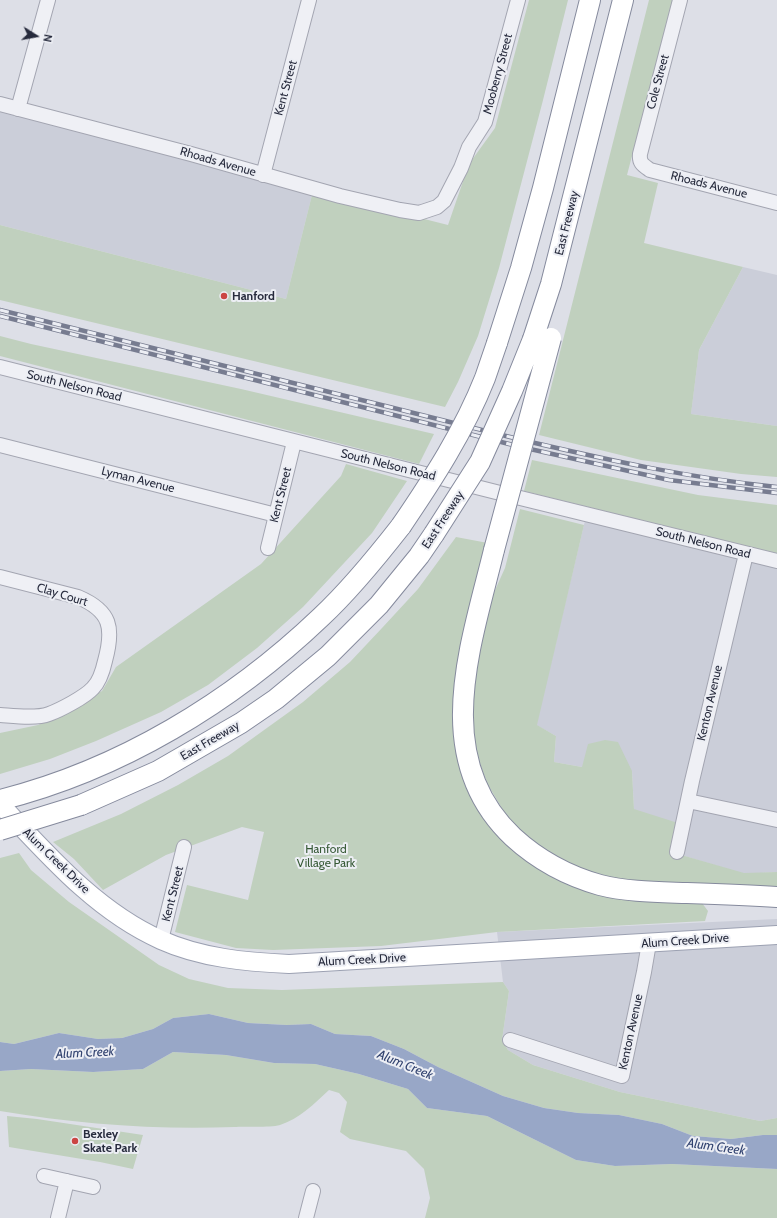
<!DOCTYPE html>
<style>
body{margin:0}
#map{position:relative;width:777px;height:1218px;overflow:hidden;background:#dddfe7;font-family:Cabin,sans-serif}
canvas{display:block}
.north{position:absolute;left:16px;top:16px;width:40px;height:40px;-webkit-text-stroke:3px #eceef4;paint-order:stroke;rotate:101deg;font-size:11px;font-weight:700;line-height:16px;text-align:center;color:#272b3d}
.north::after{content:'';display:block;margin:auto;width:14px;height:18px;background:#272b3d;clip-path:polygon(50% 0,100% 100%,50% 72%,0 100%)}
</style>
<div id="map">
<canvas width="777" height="1218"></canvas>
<div class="north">N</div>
</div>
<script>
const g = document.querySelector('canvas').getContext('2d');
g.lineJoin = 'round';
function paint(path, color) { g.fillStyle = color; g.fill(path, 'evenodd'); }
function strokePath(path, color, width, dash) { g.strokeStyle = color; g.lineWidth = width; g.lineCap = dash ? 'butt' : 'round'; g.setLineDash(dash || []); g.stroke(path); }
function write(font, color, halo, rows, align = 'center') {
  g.font = font + ' Cabin,sans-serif'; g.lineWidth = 4; g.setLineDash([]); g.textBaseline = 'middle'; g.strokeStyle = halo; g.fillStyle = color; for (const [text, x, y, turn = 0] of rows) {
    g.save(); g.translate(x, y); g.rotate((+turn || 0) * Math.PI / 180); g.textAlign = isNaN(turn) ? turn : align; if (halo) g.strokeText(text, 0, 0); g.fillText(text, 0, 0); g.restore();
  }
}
const built = new Path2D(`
 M0,107L313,191L286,299L0,225Z
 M743,267L777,275V426L691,414L699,350Z
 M588,508L777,554V872L744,874L671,852L634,809L632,771L582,767L554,762L556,736L536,725Z
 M777,919V1118L760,1121L620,1092L533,1065L508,1050L502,1040L509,991L503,982L497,932Z`);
const green = new Path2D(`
 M529,0H568L542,104L499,268L478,336L458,382L445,407L0,300V225L286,299L313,191L448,225L469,164L495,128Z
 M649,0H673L627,175L658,183L644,243L743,267L699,350L691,414L777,426V477L741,474L641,460L539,435Z
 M0,336L31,344L241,389L434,434L419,464L0,356Z
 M532,460L698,495L777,505V554L524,491Z
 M346,464L407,481L372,533L303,607L257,648L208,685L161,712L96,741L50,759L0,774V733L38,725L102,691L116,667L261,564L341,476Z
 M520,509L584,525L537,725L556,736L554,762L582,767L588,744L605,740L618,742L632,771L634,809L678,823L671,852L744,873L777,872V887L690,886L642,883L610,878L588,872L542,850L517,829L501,807L487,783L478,758L473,729L472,702L477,667L491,599L505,568Z
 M456,537L488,543L463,769L541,867L702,903L708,911L705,921L497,932L381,946L273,950L236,948L175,932L187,885L248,900L264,832L242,827L166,855L103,890L74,859L53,842L121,814L178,785L228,756L303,702L350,662L382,628L418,589Z
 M19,853L31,870L69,902L159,965L189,979L228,988L282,990L503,982L509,991L502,1040L508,1050L533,1065L620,1092L760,1121L777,1118V1135H763L731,1139L693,1136L662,1124L619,1115L578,1113L544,1108L503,1096L438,1067L404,1049L371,1036L335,1034L311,1024L287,1025L248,1023L209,1014L173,1018L153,1029L122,1038L98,1039L59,1033L14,1044L0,1042V858Z
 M173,1052L226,1055L274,1063L315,1064L359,1074L408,1089L427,1108L487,1116L576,1160L615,1166L672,1164L777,1169V1218H425L430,1198L424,1169L406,1151L350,1139L340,1132L347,1102L339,1093L329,1090C314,1104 299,1119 280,1125C269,1128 245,1126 234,1127C156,1130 77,1124 0,1111V1071L31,1069L93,1072L143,1069Z
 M7,1116L37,1119L143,1135L133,1169L100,1162L9,1147Z`);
const water = new Path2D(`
 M209,1014L248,1023L287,1025L311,1024L335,1034L371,1036L404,1049L438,1067L503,1096L544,1108L578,1113L619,1115L662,1124L693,1136L731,1139L763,1135H777V1169L672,1164L615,1166L576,1160L487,1116L427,1108L408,1089L359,1074L315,1064L274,1063L226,1055L173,1052L143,1069L93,1072L31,1069L0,1071V1042L14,1044L59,1033L98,1039L122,1038L153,1029L173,1018Z`);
const minor = new Path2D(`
 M680,0L640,154C639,163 643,165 650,170L777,203
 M0,104L191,154L340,196L400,210L419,213L437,207L444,201L461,168L469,147L485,122L518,0
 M18,109L48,0
 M263,175L309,0
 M0,367L508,495L777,561
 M0,445L276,515
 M268,548L294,442
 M0,577L78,597C111,611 114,628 105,661C103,670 100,681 93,688C85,697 60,710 49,714C36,719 14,716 0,715
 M688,801L777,820
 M677,852L692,781L746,554
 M161,940L184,847
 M510,1040L622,1076L644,972L649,943
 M44,1176L93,1187
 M58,1218L67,1181
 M306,1218L313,1191`);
const major = new Path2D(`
 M0,804C48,855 96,911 161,940C201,958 246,962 289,964L777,935`);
const highway = new Path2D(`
 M533,339L551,284L623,0
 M497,343L521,268L543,188L590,0
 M494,550C471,645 429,758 513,837C537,859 568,876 600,885C627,892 658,892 687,893C717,894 747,895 777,897
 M0,800C120,770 232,702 321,617C350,590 376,558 401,526
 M81,805L158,771L241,723L276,699L328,656L379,605L419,556L434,534`);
const rail = new Path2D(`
 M0,310L522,440C608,460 689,478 777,487
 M0,316L521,447L669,480L777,493`);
const highwayBridge = new Path2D(`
 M401,526C433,479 464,431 485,378C489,366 493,355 497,343
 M434,534L480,462L512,391L533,339
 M494,550L551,338
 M0,830L81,805`);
const markers = [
 [224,296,4,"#cb4542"],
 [75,1141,4,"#cb4542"]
];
const streetNames = [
 ["Mooberry Street",498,74,-75],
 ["Cole Street",658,82,-75],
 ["Kent Street",286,88,-75],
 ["Rhoads Avenue",218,162,16],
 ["Rhoads Avenue",709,185,14],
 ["East Freeway",567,223,-76],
 ["South Nelson Road",74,386,14],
 ["South Nelson Road",388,465,14],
 ["Lyman Avenue",138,480,14],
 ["Kent Street",281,495,-76],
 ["East Freeway",443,520,-57],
 ["South Nelson Road",703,543,14],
 ["Clay Court",62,595,17],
 ["Kenton Avenue",710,703,-77],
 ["East Freeway",210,741,-30],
 ["Alum Creek Drive",56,861,44],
 ["Kent Street",173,894,-76],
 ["Alum Creek Drive",685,941,-4],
 ["Alum Creek Drive",362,960,-3],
 ["Kenton Avenue",631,1032,-78]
];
const poiNames = [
 ["Hanford",232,296],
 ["Bexley",83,1134],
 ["Skate Park",83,1148]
];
const parkNames = [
 ["Hanford",326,849],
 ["Village Park",326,863]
];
const waterNames = [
 ["Alum Creek",85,1053,-3],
 ["Alum Creek",405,1065,22],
 ["Alum Creek",716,1147,8]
];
paint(built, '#cbced9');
paint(green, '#c0d0be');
paint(water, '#98a7c7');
strokePath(minor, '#a3a5b1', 16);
strokePath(major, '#9ca1b2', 20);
strokePath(highway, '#858a9d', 22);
strokePath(minor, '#eff0f5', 14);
strokePath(major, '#fff', 18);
strokePath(highway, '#fff', 20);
strokePath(rail, '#777c90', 4.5);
strokePath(rail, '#eceef4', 3, [9]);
strokePath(highwayBridge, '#858a9d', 22, []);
strokePath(highwayBridge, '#fff', 20);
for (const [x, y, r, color] of markers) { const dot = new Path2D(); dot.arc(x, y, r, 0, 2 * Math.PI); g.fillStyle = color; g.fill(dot); strokePath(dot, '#eceef4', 1.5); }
write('12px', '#272b3d', '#eceef4', streetNames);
write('bold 12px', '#272b3d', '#eceef4', poiNames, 'left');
write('12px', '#355834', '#eceef4', parkNames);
write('italic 13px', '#324370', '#eceef4', waterNames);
</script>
